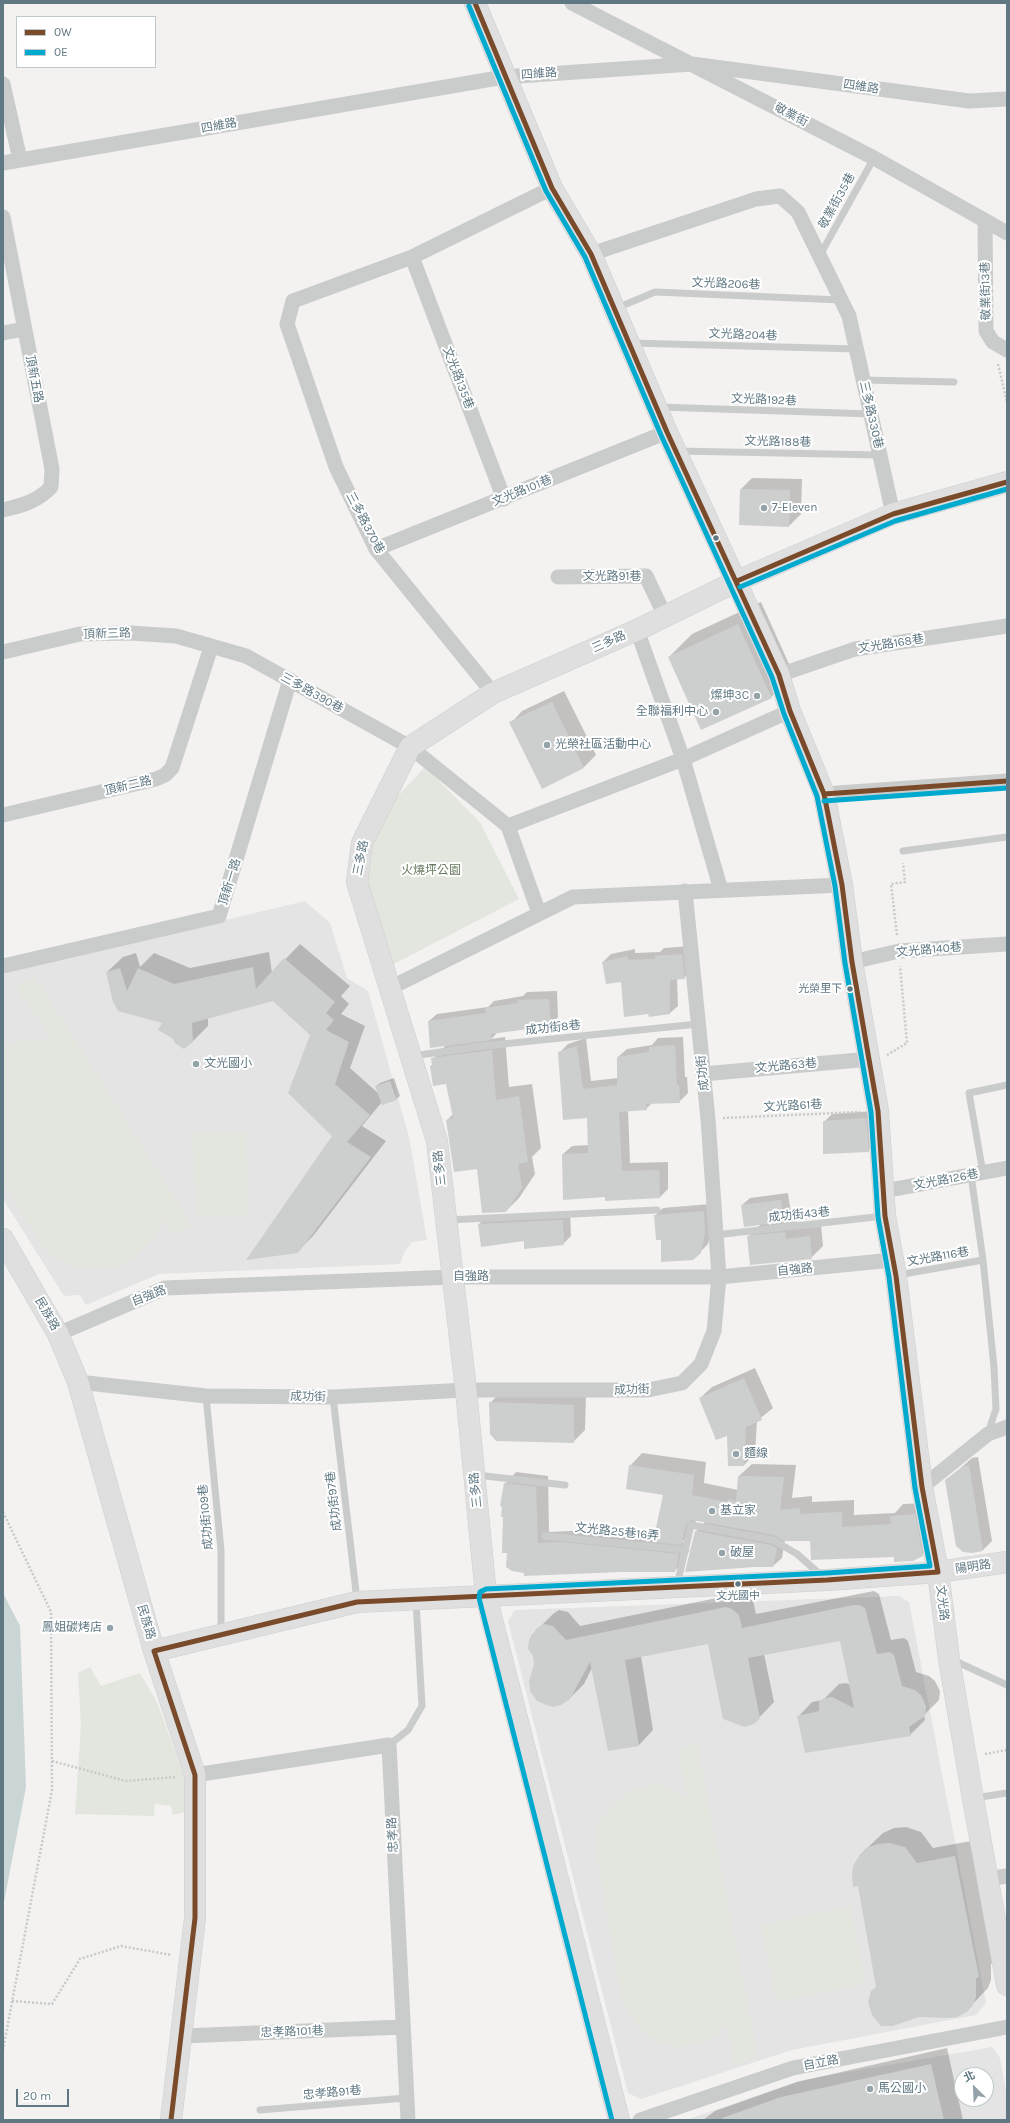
<!DOCTYPE html>
<meta charset="utf-8">
<style>
body{margin:0}
#map{position:relative;width:1010px;height:2123px;overflow:hidden;background:#f3f2f0;font-family:Karla,"Noto Sans TC",sans-serif}
canvas{display:block}
.frame{position:absolute;inset:0;border:4px solid #607883;pointer-events:none}
.legend{position:absolute;left:16px;top:16px;width:140px;height:52px;box-sizing:border-box;background:#fff;border:1px solid #bfc9cd;margin:0;padding:5px 7px;list-style:none;font-size:12px;color:#607883}
.legend li{display:flex;align-items:center;gap:8px;height:20px}
.legend b{width:20px;border:1px solid #bfc9cd}
.north{position:absolute;left:954px;top:2067px;width:40px;height:40px;box-sizing:border-box;background:#fff;border:1px solid #bfc9cd;border-radius:50%;rotate:336deg;font-size:11px;font-weight:700;line-height:16px;text-align:center;color:#607883}
.north::after{content:'';display:block;margin:auto;width:14px;height:18px;background:#93a3a9;clip-path:polygon(50% 0,100% 100%,50% 72%,0 100%)}
.scale{position:absolute;left:16px;top:2089px;width:53px;height:18px;box-sizing:border-box;border:2px solid #607883;border-top:0;padding-left:5px;font-size:12px;line-height:14px;white-space:nowrap;color:#607883;-webkit-text-stroke:3px #fff;paint-order:stroke}
</style>
<div id="map">
<canvas width="1010" height="2123"></canvas>
<div class="frame"></div>
<ul class="legend">
<li><b style="height:5px;background:#7a4b2a"></b>0W</li>
<li><b style="height:5px;background:#00a9ce"></b>0E</li>
</ul>
<div class="north">北</div>
<div class="scale">20 m</div>
</div>
<script>
const g = document.querySelector('canvas').getContext('2d');
g.lineJoin = 'round';
function paint(path, color) { g.fillStyle = color; g.fill(path, 'evenodd'); }
function strokePath(path, color, width, dash) { g.strokeStyle = color; g.lineWidth = width; g.lineCap = dash ? 'butt' : 'round'; g.setLineDash(dash || []); g.stroke(path); }
function write(font, color, halo, rows, align = 'center') {
  g.font = font + ' Karla,"Noto Sans TC",sans-serif'; g.lineWidth = 4; g.setLineDash([]); g.textBaseline = 'middle'; g.strokeStyle = halo; g.fillStyle = color; for (const [text, x, y, turn = 0] of rows) {
    g.save(); g.translate(x, y); g.rotate((+turn || 0) * Math.PI / 180); g.textAlign = isNaN(turn) ? turn : align; if (halo) g.strokeText(text, 0, 0); g.fillText(text, 0, 0); g.restore();
  }
}
const built = new Path2D(`
 M305,901L330,923L347,978L368,991L409,1137L427,1240L412,1242L404,1253L400,1264L159,1274L86,1305L80,1295L64,1296L3,1199V973Z
 M899,1596L909,1602L986,2003L976,2015L792,2050L641,2099L628,2093L508,1621L515,1610Z
 M992,2047L1000,2058L1007,2097V2120H686L802,2080ZM962,2075H986V2099H962Z`);
const green = new Path2D(`
 M425,767L480,822L519,899L390,966L365,887L373,829L396,798Z
 M34,975L192,1225L174,1235L162,1217L159,1229L153,1239L132,1260L123,1264L109,1269L80,1268L56,1258L40,1242L3,1182V1048C22,1038 33,1040 53,1041L16,987Z
 M193,1133H246L247,1217H196Z
 M90,1667L101,1686L140,1673L158,1704L184,1777L185,1812L173,1815L171,1806L155,1804L154,1816L75,1814L81,1725L78,1673Z
 M697,1744L758,2059L734,2064L728,2026C719,2032 711,2038 701,2042C664,2058 636,2030 622,1999L595,1845C596,1840 595,1832 598,1827C609,1802 637,1781 665,1786C674,1788 680,1794 687,1798L678,1748Z
 M850,1906L866,1983L777,2002L761,1925Z`);
const water = new Path2D(`
 M3,1593L20,1626L26,1787L3,1907Z`);
const shadow = new Path2D(`
 M752,478L802,479L801,514L789,526L740,524L741,489Z
 M761,602L794,675L771,697L669,657L692,634Z
 M564,691L596,755L584,767L542,787L511,723L522,711Z
 M300,944L350,986L341,996L349,1004L341,1014L365,1026L350,1068L379,1094L376,1086L380,1083L394,1078L400,1096L396,1099L382,1102L362,1126L386,1141L313,1236L297,1252L334,1136L311,1034L273,1000L208,1018V1026L192,1042L163,1022L119,1010L107,972L123,957L136,953L140,967L154,953L190,968L269,952L272,973Z
 M690,946L692,970L684,978H677L678,1006L670,1013H649L603,962L611,954L635,949V953L660,952L664,948Z
 M557,991L558,1017L550,1025L498,1032L491,1039L505,1037L509,1087L532,1084L541,1148L532,1157L535,1174L519,1198L506,1211L447,1120L453,1114L447,1083L431,1066L433,1064V1059L446,1045L429,1021L437,1014L488,1007L494,1001L523,996L527,992Z
 M683,1037L685,1077H687L688,1093L679,1102L652,1103L646,1109L628,1110L630,1163L668,1162V1189L660,1197L607,1196L563,1154L572,1146L589,1145L588,1117L559,1053L568,1044L586,1038L591,1081L618,1078V1057L627,1049L652,1045L658,1038Z
 M874,1111L876,1143L868,1151L824,1122L832,1114Z
 M788,1193L791,1214L782,1222L797,1221V1227L821,1225L823,1246L811,1258L748,1237L761,1224L742,1205L750,1198Z
 M711,1204L713,1224L708,1244L693,1259L662,1239L655,1216L663,1208Z
 M570,1212L571,1236L563,1244L525,1240L482,1246L479,1224L487,1216Z
 M755,1368L773,1408L757,1421L755,1454L744,1465L728,1434L700,1398L712,1387Z
 M502,1391L586,1394L585,1430L573,1442L490,1403Z
 M642,1453L706,1462L704,1483L738,1490L739,1476L752,1464L796,1465L792,1498L812,1496V1502L854,1500V1515L895,1513L903,1504L927,1503L935,1542L922,1555L894,1556L811,1540H785L782,1558L773,1566L696,1531L705,1522L696,1520L693,1531L682,1542L690,1543L686,1560L674,1571L525,1572L508,1553L505,1484L516,1472L548,1476L549,1532L571,1531L654,1540L664,1495L630,1466Z
 M978,1457L992,1541L983,1550L963,1551L947,1480L972,1458Z
 M874,1591L879,1594L891,1640L904,1638L908,1641L916,1672L929,1676L935,1681L940,1691L939,1700L924,1715L925,1720L910,1735L798,1717L812,1702L823,1700L839,1684L846,1683L851,1685L841,1639L764,1654L774,1702L754,1723L709,1643L641,1656L653,1730L639,1745L592,1668L584,1684L569,1699L535,1665L534,1656L529,1649L531,1636L553,1614L559,1610L568,1612L580,1626L741,1593L753,1601L756,1614Z
 M906,1827L921,1832L933,1848L971,1841L995,1960L991,1964V1980L988,1988L966,2011L919,2016L877,1986L859,1856L883,1833L894,1828Z
 M947,2048L963,2120H703L715,2111L797,2082Z`);
const building = new Path2D(`
 M740,489L790,490L789,527L739,525Z
 M738,624L772,698L701,730L668,657Z
 M552,702L584,768L542,789L509,722Z
 M682,954L685,979L670,980V1014L649,1017L648,1014L624,1017L621,982L606,984L602,962L627,956L628,960L655,959V956Z
 M284,958L335,1002L326,1013L334,1020L326,1030L349,1042L335,1084L370,1115L347,1142L371,1157L298,1253L246,1260L332,1136L288,1093L310,1035L273,1001L192,1023L193,1042L184,1049L176,1044L172,1038L158,1030L162,1023L118,1011L113,1002L106,972L120,968L127,991L138,968L174,984L253,967L256,989Z
 M549,999L551,1026L491,1034V1040L430,1048L428,1021L486,1013L485,1008L518,1003V1000Z
 M675,1045L677,1085H679L680,1103L646,1104L647,1110L619,1112L622,1171L659,1170L660,1198L605,1201V1197L563,1200L562,1154L588,1153L587,1118L563,1120L558,1052L577,1046L583,1089L617,1085V1057L649,1052V1047Z
 M492,1050L496,1100L519,1096L528,1162L518,1164L522,1188L506,1212L482,1213L477,1169L454,1172L446,1120L453,1118L446,1084L433,1086L430,1066L432,1065L431,1058Z
 M390,1081L397,1100L382,1105L375,1086Z
 M866,1118L869,1152L823,1154V1121Z
 M781,1200L784,1222L744,1227L741,1205Z
 M704,1211L705,1233L701,1253L693,1260L661,1262V1240H656L654,1215Z
 M563,1220L564,1245L524,1249V1241L481,1247L478,1224Z
 M785,1232L786,1239L810,1236L812,1259L750,1265L747,1236Z
 M744,1378L762,1420L746,1427L744,1466H728L727,1436L716,1440L699,1398Z
 M489,1402L574,1405V1443L496,1441L490,1434Z
 M629,1465L694,1475L692,1495L727,1502L728,1499L736,1501L738,1476L784,1477L780,1510L800,1508V1514L842,1512V1527L891,1524L890,1516L915,1514L923,1556L913,1561L894,1562V1557L811,1560L810,1541H784L774,1535L692,1520L686,1524L681,1545L653,1542L663,1495L626,1489Z
 M969,1465L983,1551L972,1553L963,1552L956,1546L945,1480L962,1467Z
 M504,1483L536,1487L538,1543L559,1542L679,1554L675,1572H621L524,1576V1573L512,1571L506,1567L507,1553H502L503,1517H501L502,1507L500,1506Z
 M695,1531L771,1545L777,1548L773,1567H754L685,1572Z
 M853,1605H859L865,1608L877,1654L890,1652L894,1655L902,1686L915,1690L921,1695L926,1706L925,1716L909,1727L911,1736L805,1753L797,1716L819,1711V1702L824,1698L832,1697L854,1708L840,1641L748,1658L760,1718L754,1724L745,1727L723,1719L708,1644L625,1660L639,1746L608,1751L590,1662L570,1699L561,1705L553,1707L546,1705L537,1701L530,1691L529,1681L534,1665L533,1656L528,1649L529,1640L537,1628L544,1624L553,1626L566,1640L726,1607L732,1609L739,1615L742,1628Z
 M890,1843L905,1847L917,1863L955,1856L979,1977L976,1978V1997L973,2005L967,2012L957,2017L949,2018L919,2017L893,2026H881L872,2015L868,2002L871,1991L876,1987L858,1886L853,1887L852,1877L853,1866L859,1856L866,1848L878,1844Z
 M931,2064L944,2120H723L722,2118L781,2097Z`);
const path = new Path2D(`
 M998,364L1007,402
 M897,935L891,884L905,882L903,863
 M887,1055L907,1043L900,966
 M723,1118L860,1112
 M669,1209L698,1206
 M3,1512L51,1612L52,1790L3,2050
 M985,1754L1007,1750
 M52,1761L126,1781L176,1777
 M12,2001L52,2004L80,1959L121,1946L172,1955`);
const lane = new Path2D(`
 M820,255L874,158
 M617,308L655,292L841,300
 M631,343L857,349
 M864,380L954,382
 M659,407L871,414
 M678,451L880,455
 M903,851L1007,837
 M412,1056L483,1046L698,1024
 M983,1173L969,1093L1007,1085
 M971,1175L983,1260L994,1367L996,1409L988,1433
 M448,1220L657,1210
 M715,1235L884,1216
 M898,1275L983,1260
 M206,1396L221,1550V1632
 M333,1397L357,1600
 M476,1475L565,1485
 M545,1536L686,1550
 M677,1585L691,1525L773,1540L797,1554L822,1576
 M953,1660L1007,1685
 M389,1745L408,1730L422,1706L416,1601
 M974,1798L1007,1793
 M260,2110L406,2098`);
const street = new Path2D(`
 M572,3L874,158L1007,233
 M3,84L20,160
 M3,163L504,77L692,64L969,101L1007,99
 M3,217L52,469L51,487C37,502 22,505 3,510
 M985,221L986,331L993,342L1007,350
 M591,254L756,199L780,196L798,212L849,316L893,514
 M412,257L504,499
 M3,333L24,329
 M376,549L667,432
 M558,577L646,576L665,616
 M637,630L683,759L721,890
 M3,652L80,634L131,633L176,636L246,656L410,747L508,826L539,913
 M779,675L855,649L1007,626
 M493,693L376,549L336,467L287,324L293,301L412,257L552,188
 M824,794L1007,781
 M3,815L156,779L165,775L172,768L211,647
 M508,826L683,759L790,711
 M852,962L899,951L1007,944
 M3,966L219,916L290,680
 M390,988L573,897L842,885
 M703,1074L870,1059
 M884,1191L1007,1168
 M58,1334L165,1288L454,1277H719L893,1260
 M78,1382L206,1396L333,1397L466,1390H648L682,1383L701,1364L714,1331L719,1277L708,1119L685,891
 M922,1487L988,1434L1007,1427
 M195,1775L389,1745L408,2120
 M987,1879L1007,1876
 M182,2036L403,2027
 M640,2120L793,2068L1007,2027`);
const secondary = new Path2D(`
 M475,3L552,188L591,254L667,432L779,675L790,711L824,794L842,885L852,962L878,1111L885,1216L896,1276L922,1487L938,1572L949,1659L973,1799L1007,1985
 M3,1239L58,1334L78,1382L154,1651L195,1775V1918L171,2120
 M154,1651L357,1602L827,1580L938,1572L1007,1562
 M619,2120L486,1596L466,1390L437,1141L357,882L362,843L410,747L493,693L637,630L737,581L893,514L1007,482`);
const bus1 = new Path2D(`
 M737,581L893,514L1007,482
 M824,794L1007,781
 M171,2120L195,1918V1775L154,1651L357,1602L827,1580L938,1572L922,1487L896,1276L885,1216L878,1111L852,962L842,885L824,794L790,711L779,675L667,432L591,254L552,188L475,3`);
const bus2 = new Path2D(`
 M469,6L546,191L585,257L661,435L772,677L784,714L817,796L835,886L845,963L871,1112L878,1217L889,1277L915,1488L930,1566L827,1573L486,1589L480,1592L479,1598L612,2120
 M740,587L895,521L1007,489
 M824,801L1007,788`);
const markers = [
 [764,508,4,"#93a3a9"],
 [716,538,3.5,"#607883"],
 [757,696,4,"#93a3a9"],
 [716,712,4,"#93a3a9"],
 [547,745,4,"#93a3a9"],
 [850,989,3.5,"#607883"],
 [196,1064,4,"#93a3a9"],
 [736,1454,4,"#93a3a9"],
 [712,1511,4,"#93a3a9"],
 [722,1553,4,"#93a3a9"],
 [738,1584,3.5,"#607883"],
 [110,1628,4,"#93a3a9"],
 [870,2089,4,"#93a3a9"]
];
const busNames = [
 ["光榮里下",842,989],
 ["文光國中",738,1596,"center"]
];
const streetNames = [
 ["四維路",539,74,-4],
 ["四維路",861,87,8],
 ["敬業街",791,115,27],
 ["四維路",219,126,-10],
 ["敬業街35巷",837,201,-61],
 ["文光路206巷",726,284,2],
 ["敬業街13巷",986,291,-91],
 ["文光路204巷",743,335,2],
 ["文光路135巷",458,378,69],
 ["頂新五路",34,379,79],
 ["文光路192巷",764,400,2],
 ["三多路330巷",871,415,77],
 ["文光路188巷",778,442,1],
 ["文光路101巷",522,491,-22],
 ["三多路370巷",365,523,62],
 ["文光路91巷",612,577],
 ["頂新三路",107,634,-2],
 ["三多路",609,642,-24],
 ["文光路168巷",891,644,-9],
 ["三多路390巷",312,693,29],
 ["頂新二路",128,786,-13],
 ["三多路",361,858,-79],
 ["頂新一路",230,882,-73],
 ["文光路140巷",929,950,-5],
 ["成功街8巷",553,1028,-6],
 ["文光路63巷",786,1066,-5],
 ["成功街",703,1073,-96],
 ["文光路61巷",793,1106,-3],
 ["三多路",440,1168,-97],
 ["文光路126巷",946,1180,-11],
 ["成功街43巷",799,1215,-6],
 ["文光路116巷",938,1257,-10],
 ["自強路",795,1270,-6],
 ["自強路",471,1277],
 ["自強路",149,1296,-21],
 ["民族路",47,1314,60],
 ["成功街",632,1390,-2],
 ["成功街",308,1397,1],
 ["三多路",476,1490,-96],
 ["成功街97巷",334,1501,-97],
 ["成功街109巷",206,1517,-95],
 ["文光路25巷16弄",617,1532,6],
 ["陽明路",973,1567,-8],
 ["文光路",942,1603,83],
 ["民族路",146,1622,74],
 ["忠孝路",393,1835,-93],
 ["忠孝路101巷",292,2032,-2],
 ["自立路",821,2063,-11],
 ["忠孝路91巷",332,2093,-5]
];
const poiNames = [
 ["7-Eleven",772,508],
 ["燦坤3C",749,696,"right"],
 ["全聯福利中心",708,712,"right"],
 ["光榮社區活動中心",555,745],
 ["文光國小",204,1064],
 ["麵線",744,1454],
 ["基立家",720,1511],
 ["破屋",730,1553],
 ["鳳姐碳烤店",102,1628,"right"],
 ["馬公國小",878,2089]
];
const parkNames = [
 ["火燒坪公園",431,871]
];
paint(built, '#e3e4e3');
paint(green, '#e3e6de');
paint(water, '#cad5d5');
paint(shadow, '#0003');
paint(building, '#cdcece');
strokePath(secondary, '#cccfcf', 22);
strokePath(path, '#c8c9ca', 2.5, [2, 2]);
strokePath(lane, '#cacccc', 7);
strokePath(street, '#cacccc', 15);
strokePath(secondary, '#dfdfe0', 21);
strokePath(bus1, '#7a4b2a', 5);
strokePath(bus2, '#00a9ce', 5);
for (const [x, y, r, color] of markers) { const dot = new Path2D(); dot.arc(x, y, r, 0, 2 * Math.PI); g.fillStyle = color; g.fill(dot); strokePath(dot, '#fff', 1.5); }
write('11px', '#607883', '#fff', busNames, 'right');
write('12px', '#607883', '#fff', streetNames);
write('12px', '#607883', '#fff', poiNames, 'left');
write('12px', '#687a60', '#fff', parkNames);
</script>
